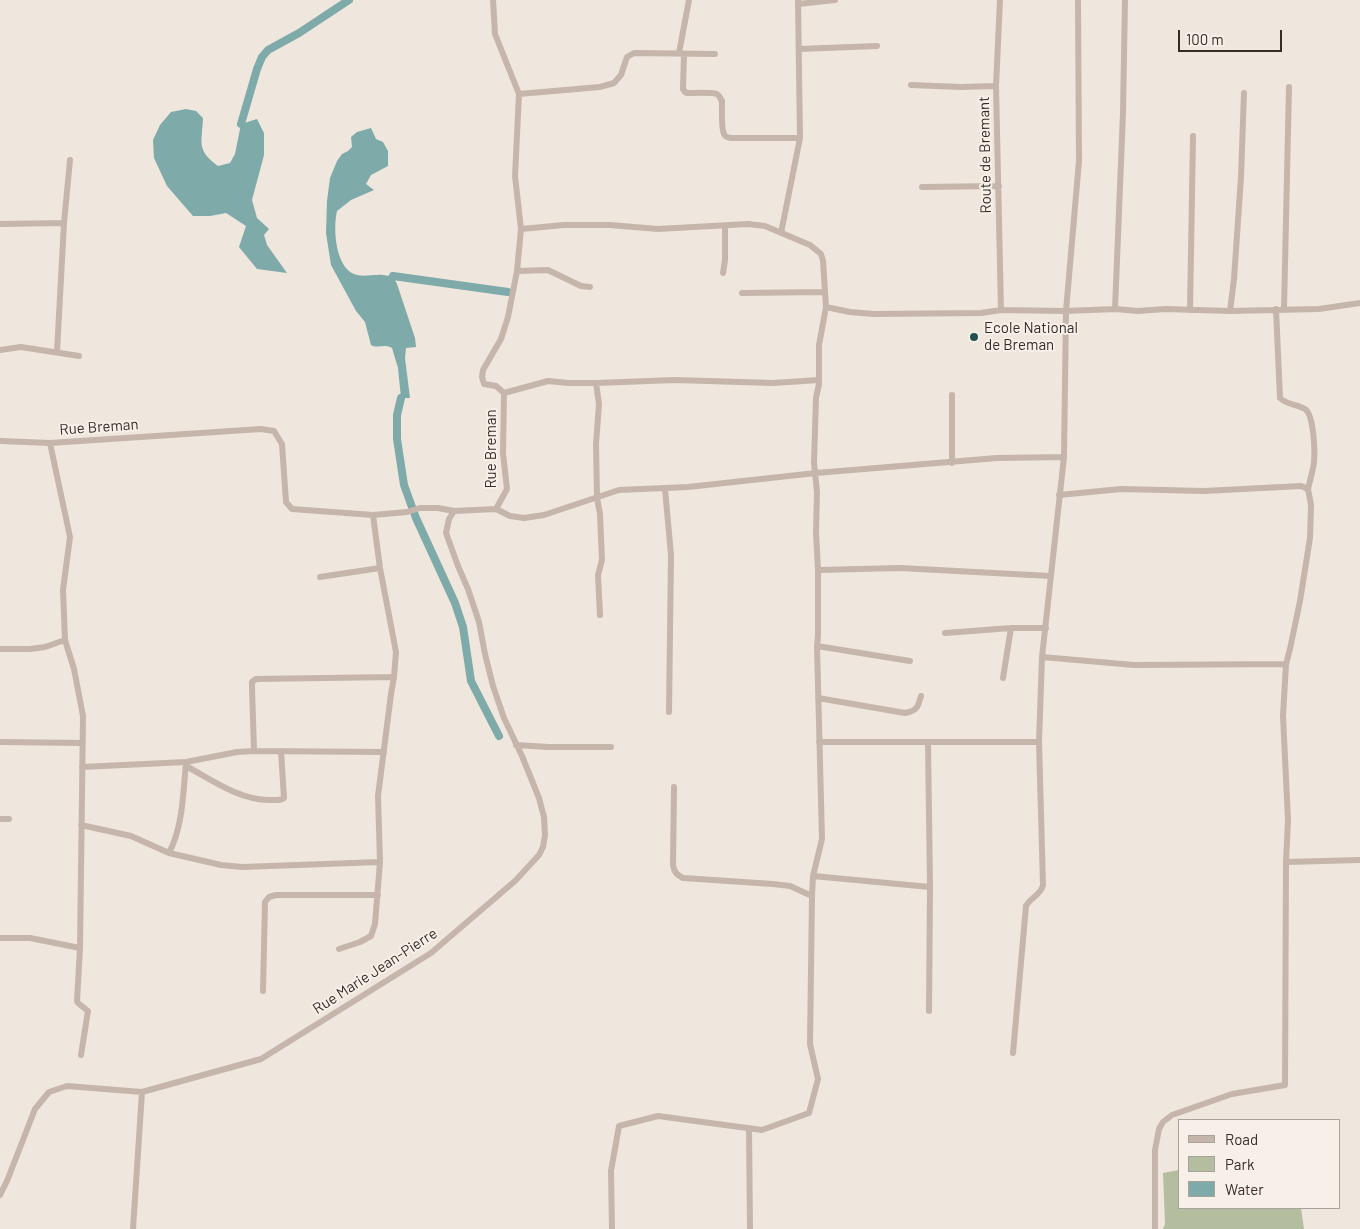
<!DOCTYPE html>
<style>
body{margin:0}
#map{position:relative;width:1360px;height:1229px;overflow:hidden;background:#efe6dd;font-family:Barlow,sans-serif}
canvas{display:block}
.legend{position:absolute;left:1178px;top:1119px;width:162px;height:90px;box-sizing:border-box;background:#f7f0e8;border:1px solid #a9a29c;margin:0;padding:6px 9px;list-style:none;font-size:15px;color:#342c29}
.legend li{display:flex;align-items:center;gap:10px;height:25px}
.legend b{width:25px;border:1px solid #a9a29c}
.scale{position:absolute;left:1178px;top:30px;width:104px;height:22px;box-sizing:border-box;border:2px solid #342c29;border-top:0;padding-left:6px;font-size:15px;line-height:18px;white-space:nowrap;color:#342c29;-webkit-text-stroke:4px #f7f0e8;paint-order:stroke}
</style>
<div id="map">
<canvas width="1360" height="1229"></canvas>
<ul class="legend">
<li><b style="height:6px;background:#c6b5aa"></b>Road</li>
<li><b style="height:14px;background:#b4bd9e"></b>Park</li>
<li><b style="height:14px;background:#7eaaa9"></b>Water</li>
</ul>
<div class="scale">100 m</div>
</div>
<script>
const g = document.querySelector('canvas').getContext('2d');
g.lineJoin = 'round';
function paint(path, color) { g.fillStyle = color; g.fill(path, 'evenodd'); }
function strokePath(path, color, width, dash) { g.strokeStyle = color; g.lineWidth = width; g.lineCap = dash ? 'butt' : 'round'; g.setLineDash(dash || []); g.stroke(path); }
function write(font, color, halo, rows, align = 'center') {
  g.font = font + ' Barlow,sans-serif'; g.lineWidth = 4; g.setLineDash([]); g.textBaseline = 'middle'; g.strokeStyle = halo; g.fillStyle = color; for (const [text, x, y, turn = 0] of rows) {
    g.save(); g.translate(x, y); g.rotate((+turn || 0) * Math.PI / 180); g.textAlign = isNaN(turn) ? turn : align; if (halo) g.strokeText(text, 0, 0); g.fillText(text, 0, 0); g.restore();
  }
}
const green = new Path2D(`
 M1179,1170V1208H1301L1304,1229H1163L1165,1224L1163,1173Z`);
const water = new Path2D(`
 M186,109L196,111L203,118C202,143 196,150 218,166L230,163L235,154L241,124L257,119L264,133V155L252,200L257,218L269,229L264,235L267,245L287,273L257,269L239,247L246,226L226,213L210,216H193L167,186L154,158L153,140L160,125L171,112Z
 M371,128L376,139L383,142L388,151V166L371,175L366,184L374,190L351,200L337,211C333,228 335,266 354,274C361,277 370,275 377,275C382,274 387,276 393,276L397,284L415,338L416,347L406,348L405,358L410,398H401L398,368L392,348C384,343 378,349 371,345L365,322L356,311L331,265L326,233L327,201L330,178L337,161L342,154L348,151L352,147L351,137L357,132Z`);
const canal = new Path2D(`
 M241,124L257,69L262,57L268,50L299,33L349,0
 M393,276L508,292
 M401,398L397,415V439L404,485L416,518L455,603L463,627L471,681L499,736`);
const street = new Path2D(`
 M493,0L495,34L519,94L515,176L521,229L517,271L508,317L501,339L483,370L482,377L484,384L496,386L504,393L503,453L507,489L496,509
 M1000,0L996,86L1001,310
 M798,4L835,0
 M799,49L877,46
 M679,53L689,0
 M684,54L683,89L685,92L687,93C694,93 710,92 717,94C720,96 720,98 722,101C722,109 721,127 724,134C726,138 727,137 731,138H800
 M911,85L961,87L996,86
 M519,94L600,87L614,83L621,75L627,57L634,53L715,54
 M922,187L999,186
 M0,224L64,223
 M521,229L564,225H610L658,229L748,224L765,226L810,245L821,254L823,261L826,307L819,345V384L816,398L814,463L817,492L816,532L818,570V635L817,646L822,839L813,876L812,896L810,1044L818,1079L809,1113L762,1130L658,1116L619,1126L611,1171L612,1229
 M781,233L800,138L798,0
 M517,271L548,270L581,286L590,287
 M723,273L725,260V225
 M742,293L825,292
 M826,307L850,312L874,314L981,313L1001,310L1066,311L1115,309L1138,311L1165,309L1230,311L1319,309L1360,303
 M1115,309L1123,113L1125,0
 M1276,309L1280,398C1287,405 1297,404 1305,409C1314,415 1315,452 1314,462C1313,471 1310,480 1308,489
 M1284,309L1289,87
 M1190,310L1193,136
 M1230,311L1234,279L1241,177L1244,93
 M0,350L21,347L79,356
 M57,352L64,223L70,160
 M596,383L599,404L596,444L597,498L600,514L602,560L598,575L600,615
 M504,393L548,381L568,383H596L675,380L773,383L819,380
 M0,441L50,443L261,429L274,431L282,444L286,502L292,509L373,515L407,512L420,508H438L454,511L496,509L510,516L524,518L544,515L619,490L688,487L816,473L997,458L1064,457
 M50,443L70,537L63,590L65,640L74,669L83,716L80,948L77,1001L78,1003L88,1011L81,1055
 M952,463V395
 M665,489L671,555L669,712
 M1059,495L1121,489L1204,491L1301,486L1308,489L1311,505L1310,538L1300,601L1290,649L1286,664L1283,716L1288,820L1286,862L1285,1085L1232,1094L1172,1115L1163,1122L1159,1129L1155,1150V1229
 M818,570L900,568L1050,576
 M320,577L380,568
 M945,633L1011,628H1046
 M817,646L910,661
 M0,649H30L45,647L65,640
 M1042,657L1134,665L1286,664
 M1003,678L1011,628
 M818,698L905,713C917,711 918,707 921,696
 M0,742L83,743
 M819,742H1039
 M928,742L930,887L929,1011
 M516,745L548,747H611
 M254,751L252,688V682L256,679L394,677
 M186,766C212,780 239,800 269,800C275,800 280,801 284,798L281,751
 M82,767L186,762L237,752L254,751L384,752
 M674,787L673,865C674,872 677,875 683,878L773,884L790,886L812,896
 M0,819H9
 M81,825L131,836L169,853L221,865L242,867L380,862
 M169,853C183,826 183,794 186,763
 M1286,862L1360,860
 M813,876L930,887
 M0,938H30L80,948
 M339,949L360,942L371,936L375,924L380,862L378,796L391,694L394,677L396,652L380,568L373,515
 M263,991L265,902L269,897L276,895H378
 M1013,1053L1026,906C1031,897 1041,895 1043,885L1039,742L1042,657L1064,457L1066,311L1079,161L1078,0
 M749,1128L750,1229
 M0,1195L7,1181L35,1109L49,1092L67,1086L142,1092L261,1059L431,953L515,881L539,855L543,847L545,835L544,817L539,798L522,756L504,718L493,686L485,654L479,622L468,589L458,566L446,533L449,519L454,511
 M133,1229L142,1092`);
const markers = [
 [974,337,5,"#225152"]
];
const streetNames = [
 ["Route de Bremant",985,155,-91],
 ["Rue Breman",99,427,-4],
 ["Rue Breman",491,449,-90],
 ["Rue Marie Jean-Pierre",375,971,-33]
];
const poiNames = [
 ["Ecole National",984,328],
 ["de Breman",984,345]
];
paint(green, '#b4bd9e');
paint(water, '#7eaaa9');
strokePath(canal, '#7eaaa9', 8);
strokePath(street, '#c6b5aa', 6);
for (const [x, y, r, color] of markers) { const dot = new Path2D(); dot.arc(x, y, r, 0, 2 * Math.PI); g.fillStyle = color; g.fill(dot); strokePath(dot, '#f7f0e8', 2); }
write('15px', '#342c29', '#f7f0e8', streetNames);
write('15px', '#342c29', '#f7f0e8', poiNames, 'left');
</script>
